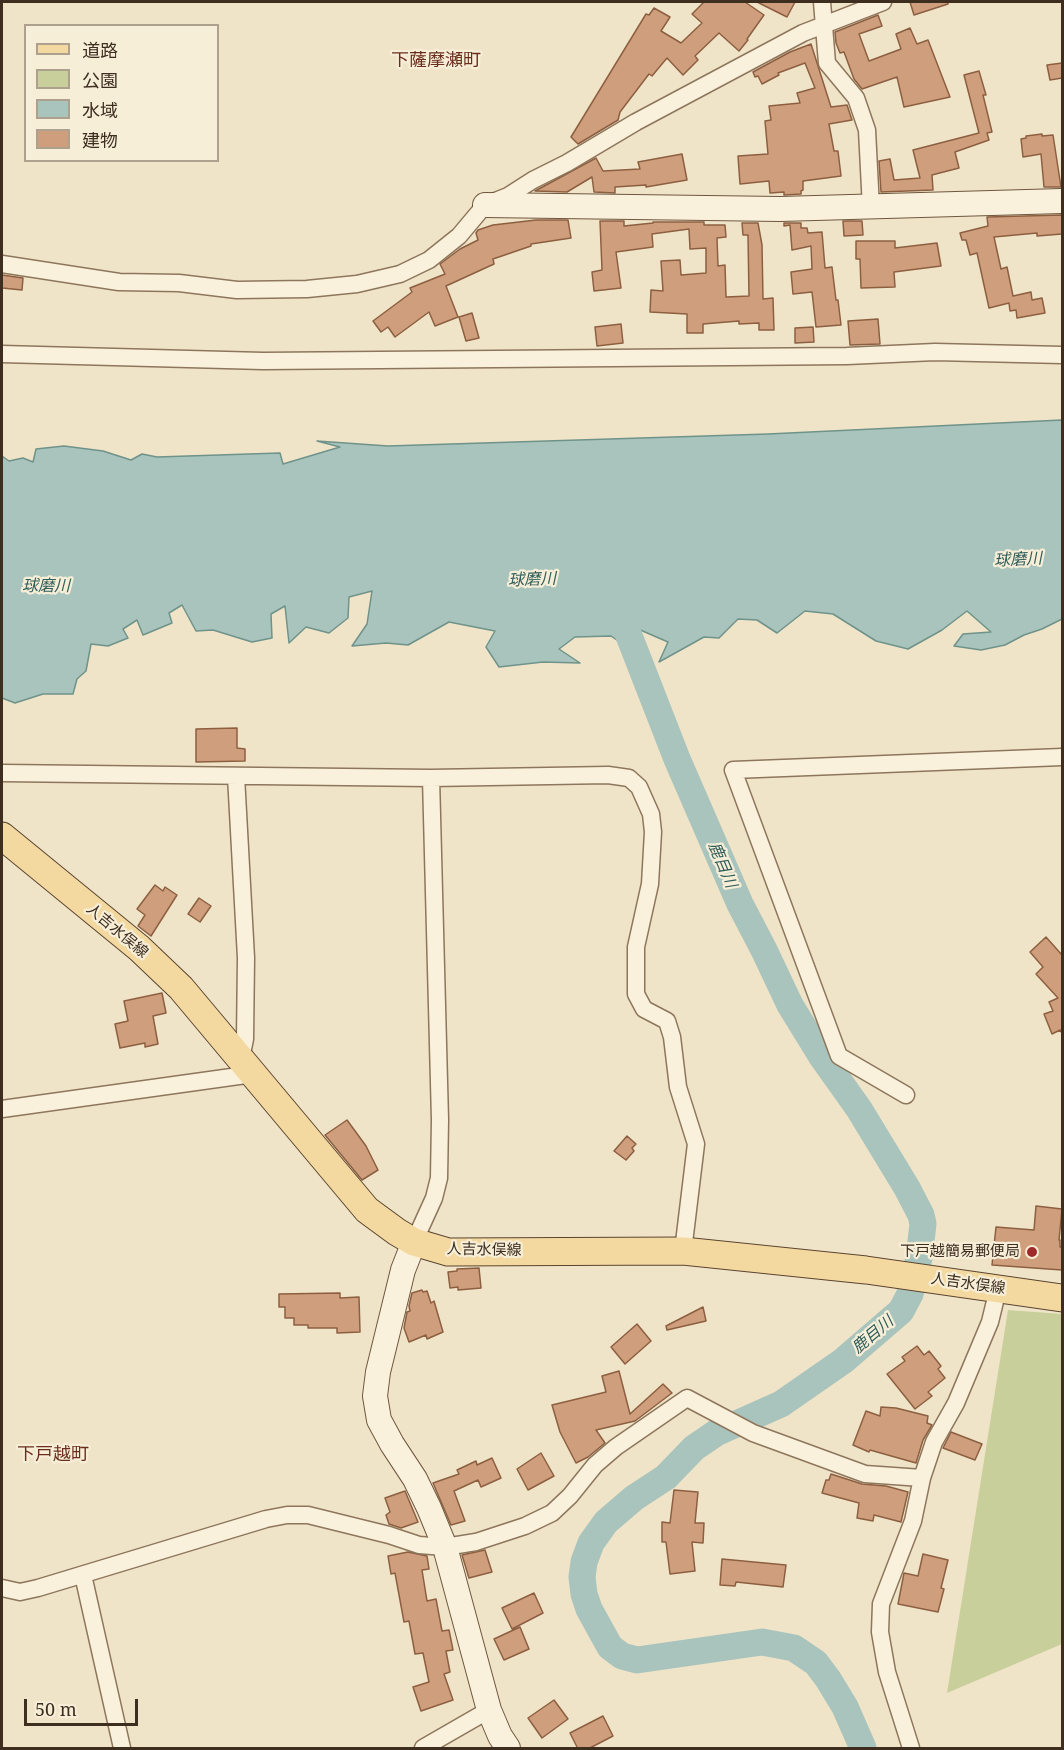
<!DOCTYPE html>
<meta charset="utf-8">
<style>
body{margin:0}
#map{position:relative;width:1064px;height:1750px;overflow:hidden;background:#f0e4c8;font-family:"Noto Serif","Noto Sans JP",serif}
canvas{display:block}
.frame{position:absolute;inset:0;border:3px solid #3d2e20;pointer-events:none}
.legend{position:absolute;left:24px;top:24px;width:195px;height:138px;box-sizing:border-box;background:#f7eed8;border:2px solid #ada18e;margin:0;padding:8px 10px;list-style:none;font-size:18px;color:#3d2e20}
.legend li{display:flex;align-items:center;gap:12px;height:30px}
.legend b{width:30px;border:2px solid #ada18e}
.scale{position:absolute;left:24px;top:1699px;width:114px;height:27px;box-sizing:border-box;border:3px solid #3d2e20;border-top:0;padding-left:8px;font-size:18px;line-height:21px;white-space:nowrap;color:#3d2e20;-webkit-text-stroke:4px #f7eed8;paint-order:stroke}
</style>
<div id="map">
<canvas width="1064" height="1750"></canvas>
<div class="frame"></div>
<ul class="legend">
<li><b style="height:8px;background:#f3d9a0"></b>道路</li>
<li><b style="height:16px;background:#c9cf9b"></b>公園</li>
<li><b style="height:16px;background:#a9c4bc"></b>水域</li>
<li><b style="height:16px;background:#cf9f7d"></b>建物</li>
</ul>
<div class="scale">50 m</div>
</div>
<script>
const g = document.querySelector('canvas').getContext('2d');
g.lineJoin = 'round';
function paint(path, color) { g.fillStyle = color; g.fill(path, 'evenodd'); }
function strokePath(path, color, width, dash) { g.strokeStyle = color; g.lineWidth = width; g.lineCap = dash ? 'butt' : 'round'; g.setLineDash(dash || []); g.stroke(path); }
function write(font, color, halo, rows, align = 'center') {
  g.font = font + ' "Noto Serif","Noto Sans JP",serif'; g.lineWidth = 4.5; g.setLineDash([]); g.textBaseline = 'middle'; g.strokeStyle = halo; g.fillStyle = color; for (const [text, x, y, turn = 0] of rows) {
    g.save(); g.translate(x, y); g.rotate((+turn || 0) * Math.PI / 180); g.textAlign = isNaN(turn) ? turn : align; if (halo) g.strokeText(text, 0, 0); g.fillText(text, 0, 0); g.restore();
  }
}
const green = new Path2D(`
 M1008,1310L1062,1314V1644L947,1693Z`);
const water = new Path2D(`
 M1062,420V619L1042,629L1024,635L1005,645L981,650L954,646L963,634L991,632L967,611L942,630L908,649L876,641L833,614L805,611L777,633L757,620L738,619L719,638L704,637L659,662L668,642L638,629L624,645L611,636L575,637L559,649L580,663L543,662L499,667L486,647L495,631L449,622L408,645L386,643L352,646L367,624L372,591L349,597L348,618L329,633L306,627L289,643L285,606L271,614L272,638L252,642L213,630L196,631L182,605L169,613L172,623L143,635L137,620L123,629L128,638L108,646L91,644L86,671L77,679L73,694H43L15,703L2,698V456L9,461L23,458L33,462L36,449L64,446L103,451L131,460L142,454L157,457L280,453L283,464L340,447L317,441L388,446L768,434Z`);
const river = new Path2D(`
 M617,605L677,759L740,904L764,950L790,1005L822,1057L859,1109L907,1188L921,1215L923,1224L919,1258L910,1294L901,1311L843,1361L781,1404L716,1433L694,1448L666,1477L634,1498L606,1522L591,1543L584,1562L582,1577L584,1594L589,1609L610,1647L622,1656L637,1660L762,1642L794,1648L816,1663L828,1679L845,1707L863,1748`);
const building = new Path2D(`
 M704,2H745L764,15L747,39L748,40L739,51L719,33L695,56L698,60L683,75L667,58L652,76L649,74L620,112L618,120L578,144L571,137L646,14L649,15L654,8L670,17L661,31L681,43L702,23L692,14Z
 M757,2H795L787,17Z
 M910,2H948V4L914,15Z
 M878,15L882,26L859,34L869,61L901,49L896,34L910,28L917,44L928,40L950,97L904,107L897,77L862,89L854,79L844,52L840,53L836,43L835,32Z
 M811,44L831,107L847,105L852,120L829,124L834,151H838L841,176L803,181V190L801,191V194L784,195V192L770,193L769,181L740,184L738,156L768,154L765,121L771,120L769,106L800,103L797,93L815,88L805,63L778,73L779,75L762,84L758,76L755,77L753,72L790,52Z
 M1062,63V78L1050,80L1047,65Z
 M979,71L986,95H983L992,132L987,133L989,140L955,152L959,168L932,175L933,190L881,192L879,161L890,159L894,180L920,178L913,150L979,133L964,75Z
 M1042,134V136L1053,135L1061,187H1044L1041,154L1023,157L1021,139L1026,138V136Z
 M682,154L687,180L646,187V185L615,187V193L594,192L592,177L567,192L535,191L596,158L603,171L640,169L638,162Z
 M1062,215V234L1037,236V233L994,237L1001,269L1007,267L1013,296L1031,292L1032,300L1042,298L1045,313L1017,318L1016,310L1010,311L1009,303L989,308L977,253L970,255L966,240H962L960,233L988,226L987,217Z
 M536,220H568L571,238L531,244V246L493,259L494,264L446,286L458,317L435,326L429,312L395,337L388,327L381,332L373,321L412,292L410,288L445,274L440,264L460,249L478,240L476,233L478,230L493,225Z
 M600,221H624V226L653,223V222H704V225H725L726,237L717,238L718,266L725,265L726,297L749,296L748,235H743L742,223H758L762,245L763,299L773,298L774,330H759V323L739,324V321L703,324V333H687V314L650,312L651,290L663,291L661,261L680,260L681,275L706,273V248L690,249L689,229L652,234L653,247L616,252L621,288L594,291L592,272L602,270Z
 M843,221H862L863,235L844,236Z
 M784,223H801V228H807L808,233L822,232L825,268L832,267L836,300H838L841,325L816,327L812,292L793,294L791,272L812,269L811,246L792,250L790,225L784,226Z
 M856,241H895V248L937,243L941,266L894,272L895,287L861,288L860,259H856Z
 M2,275L23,278L22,290L2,288Z
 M472,313L479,338L466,341L459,317Z
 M878,319L880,344L850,345L848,321Z
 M621,324L623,343L597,346L595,327Z
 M813,327L814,342L795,343V328Z
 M237,728V748L245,749V761L196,762V729Z
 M155,885L163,891L165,887L177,895L151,936L138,926L145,915L137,909Z
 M199,898L211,906L200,922L188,914Z
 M1046,937L1062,955V1033L1060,1030L1052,1034L1044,1014L1053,1011L1049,1002L1058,998L1036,974L1043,967L1030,952Z
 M162,993L166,1013L153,1016L158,1044L145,1047V1043L120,1048L115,1024L128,1021L124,1001Z
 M347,1120L366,1146L378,1170L362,1180L325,1135Z
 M627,1136L636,1144L632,1148L634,1151L626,1160L614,1151Z
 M1036,1206L1062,1209L1059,1240H1060V1247H1062V1270L992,1265L996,1227L1034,1230Z
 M479,1268L481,1288L458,1290V1287L450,1288L448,1272L457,1271V1269Z
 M422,1290L423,1292L427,1291L431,1303L434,1301L443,1332L427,1339L426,1335L409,1342L404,1328L407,1312L410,1311L409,1306L412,1293Z
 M340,1293V1298L359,1297L360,1332L337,1333V1328H308V1325H294V1318H285V1307H279V1294Z
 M703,1307L706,1321L667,1330L666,1326Z
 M637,1324L651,1341L625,1364L611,1347Z
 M917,1346L924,1355L929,1351L941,1366L938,1369L945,1378L928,1392L932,1396L915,1409L887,1374L905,1361L902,1357Z
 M619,1371L630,1414L663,1384L672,1393L635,1421L596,1430L605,1443L588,1457L576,1463L560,1432L552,1405L606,1392L602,1376Z
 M881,1407L896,1408L928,1416L927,1423L932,1425L923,1440L916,1463L870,1450L869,1452L853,1445L866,1411L880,1416Z
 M951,1432L982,1444L975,1460L943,1448Z
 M541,1453L554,1476L528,1490L517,1469Z
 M492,1458L501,1478L481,1487L478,1480L454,1491L465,1521L451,1525L433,1483L459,1474L457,1470L476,1461L477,1465Z
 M831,1474L862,1484L886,1486L908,1492L901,1522L874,1515L873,1521L857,1518L859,1503L822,1493L826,1480H829Z
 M674,1490L698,1492L695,1523H704L703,1543L692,1542L695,1571L670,1574L666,1542H662V1522L670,1523Z
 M405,1491L418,1522L401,1528L389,1524L386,1515L390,1512L385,1498Z
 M485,1550L492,1572L469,1578L462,1555Z
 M408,1552L427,1556L429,1569L422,1570L427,1601L436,1599L442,1631L449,1630L453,1650L446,1651L450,1672L444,1674L453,1700L421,1711L413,1687L429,1682L423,1653L415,1654L409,1621L404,1622L395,1573L391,1574L388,1556Z
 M923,1554L948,1560L941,1588L944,1589L938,1612L898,1604L904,1573L918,1576Z
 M722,1559L786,1565L783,1587L736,1582L735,1586L720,1585Z
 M534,1593L543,1613L512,1629L502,1608Z
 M520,1627L529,1649L504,1660L494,1639Z
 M554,1700L568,1719L542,1738L528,1718Z
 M603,1716L613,1736L588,1749H578L570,1733Z`);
const street = new Path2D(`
 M822,2L827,63L856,98L867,130L871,208
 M2,264L119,282L179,283L237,290L307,289L357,284L400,274L429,260L459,236L485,205L508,196L533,180L567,163L636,122L803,33L883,2
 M2,354L263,361L847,356L935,352L1062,355
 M2,773L431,778L608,775L629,778L639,787L651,814L653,832L650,884L636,947V994L644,1009L667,1021L672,1037L678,1087L696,1144L683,1251
 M236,776L246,958L245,1039L241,1059
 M906,1095L839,1056L733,770L1062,757
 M2,1109L253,1074
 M414,1242L434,1198L439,1178L440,1120L431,778
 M83,1575L122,1748
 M2,1588L20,1592L38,1588L266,1519L287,1515H308L389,1535L419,1545L445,1547L476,1542L525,1526L552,1513L570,1496L595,1465L616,1447L687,1398L753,1433L865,1474L922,1478L934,1442L956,1403L990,1322L998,1289
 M423,1748L489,1710
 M911,1748L887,1672L880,1632L881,1604L913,1521L922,1478`);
const secondary = new Path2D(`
 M485,205L780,209L1062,201
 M414,1242L403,1270L378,1372L375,1396L379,1420L392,1444L415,1479L429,1508L445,1547L489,1710L500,1736L508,1748`);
const primary = new Path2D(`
 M2,836L139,948L181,988L367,1210L397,1232L414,1242L448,1252L683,1251L866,1270L1062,1298`);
const markers = [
 [1032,1252,6,"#9e2a2b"]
];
const streetNames = [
 ["人吉水俣線",117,931,40],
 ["人吉水俣線",484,1250,1],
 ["人吉水俣線",968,1284,8]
];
const poiNames = [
 ["下戸越簡易郵便局",1020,1252]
];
const waterNames = [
 ["球磨川",1018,560,-3],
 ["球磨川",532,580,-2],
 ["球磨川",46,586],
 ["鹿目川",722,865,67],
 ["鹿目川",873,1335,-40]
];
const quarterNames = [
 ["下薩摩瀬町",436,61],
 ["下戸越町",53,1455]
];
paint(green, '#c9cf9b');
paint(water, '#a9c4bc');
strokePath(water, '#6f938a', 1.5);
strokePath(river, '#a9c4bc', 27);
paint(building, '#cf9f7d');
strokePath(building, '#8d5f41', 1.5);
strokePath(street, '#8d765c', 19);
strokePath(secondary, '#6f573f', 26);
strokePath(primary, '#5b4430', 29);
strokePath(street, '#faf1dc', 16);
strokePath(secondary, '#faf1dc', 24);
strokePath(primary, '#f3d9a0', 27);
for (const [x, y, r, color] of markers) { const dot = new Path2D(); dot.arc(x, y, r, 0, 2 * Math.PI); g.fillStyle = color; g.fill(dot); strokePath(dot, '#f7eed8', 2); }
write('15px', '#3d2e20', '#f7eed8', streetNames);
write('15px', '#3d2e20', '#f7eed8', poiNames, 'right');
write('italic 16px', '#2f5d5a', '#f7eed8', waterNames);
write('18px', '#6b2e1e', '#f7eed8', quarterNames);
</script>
